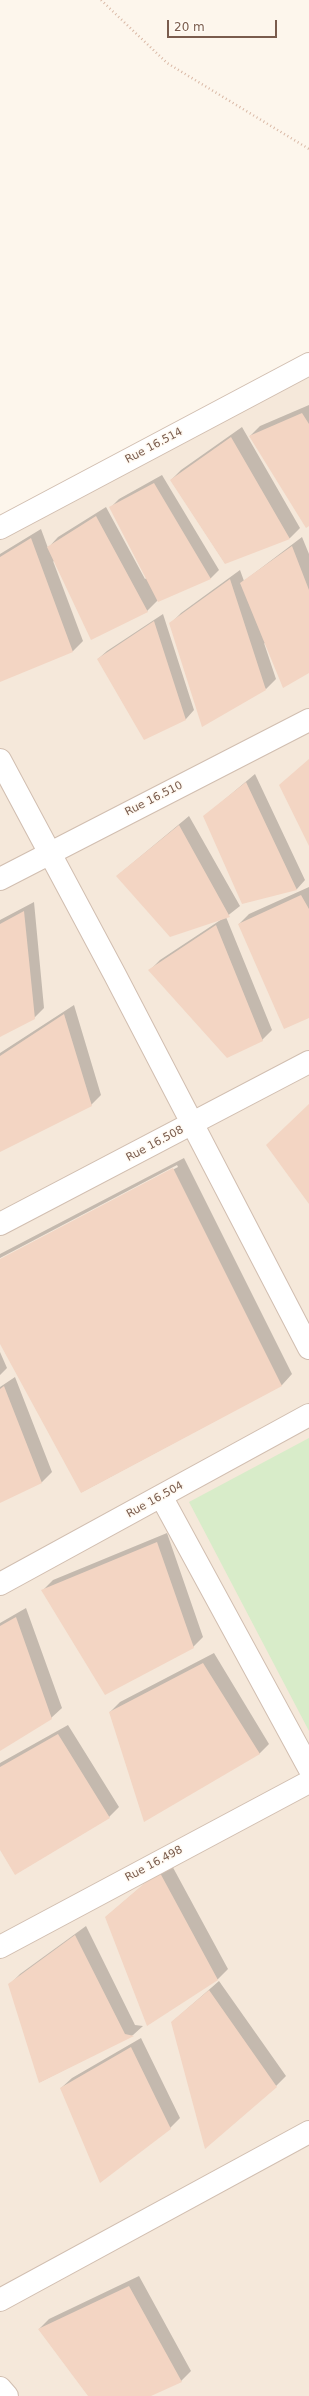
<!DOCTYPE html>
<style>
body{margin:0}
#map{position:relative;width:309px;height:2396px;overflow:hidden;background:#fdf6ec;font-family:"DejaVu Sans",sans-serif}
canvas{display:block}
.scale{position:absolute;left:167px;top:20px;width:110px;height:18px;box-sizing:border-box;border:2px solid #7a5c4d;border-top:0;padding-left:5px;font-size:12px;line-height:14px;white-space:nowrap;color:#7a5c4d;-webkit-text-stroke:3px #fffaf3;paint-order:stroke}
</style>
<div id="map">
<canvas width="309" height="2396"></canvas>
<div class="scale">20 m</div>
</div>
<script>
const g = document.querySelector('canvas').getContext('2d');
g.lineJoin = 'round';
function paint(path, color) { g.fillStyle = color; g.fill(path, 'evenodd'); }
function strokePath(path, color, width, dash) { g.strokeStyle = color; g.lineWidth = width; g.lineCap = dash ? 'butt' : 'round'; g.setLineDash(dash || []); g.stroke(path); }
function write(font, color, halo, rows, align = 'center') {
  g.font = font + ' "DejaVu Sans",sans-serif'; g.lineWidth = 3; g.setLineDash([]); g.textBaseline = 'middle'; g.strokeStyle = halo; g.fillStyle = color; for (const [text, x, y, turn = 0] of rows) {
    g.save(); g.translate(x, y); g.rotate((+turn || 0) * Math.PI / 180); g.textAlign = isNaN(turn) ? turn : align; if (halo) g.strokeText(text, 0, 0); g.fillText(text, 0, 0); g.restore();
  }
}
const residential = new Path2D(`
 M309,367V2396H0V524Z`);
const green = new Path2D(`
 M309,1438V1731L189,1502Z`);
const shadow = new Path2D(`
 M309,405V525L250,436L260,426Z
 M242,427L300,528L290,538L225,563L171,480L181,470Z
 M162,475L219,570L211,578L158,600L147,611L53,561L83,641L73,651L0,681V554L41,529L48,548L58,537L106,507L145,579L147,578L111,507L119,499Z
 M302,537L309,554V672L264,643L276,679L266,689L170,624L181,613L240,570L244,581Z
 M163,614L194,710L186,719L144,738L98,659L107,651Z
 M255,774L305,880L297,889L243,903L205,816Z
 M189,816L240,906L226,917L272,1030L262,1040L150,970L160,960L222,919L117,876Z
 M309,887V1017L239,924L249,914Z
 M34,902L44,1008L34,1018L0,1036V920Z
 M74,1005L101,1095L91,1105L0,1151V1053Z
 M184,1158L292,1374L282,1385L82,1492L0,1341V1260L178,1167L177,1165L0,1258V1254Z
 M0,1352L7,1368L0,1375Z
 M15,1377L52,1472L42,1482L0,1502V1387Z
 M167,1533L203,1637L193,1647L43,1590L53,1580Z
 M26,1608L62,1708L51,1718L0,1749V1623Z
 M214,1653L269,1744L259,1754L110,1712L120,1702Z
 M68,1725L119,1807L109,1817L0,1848V1763Z
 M170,1862L228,1969L218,1979L148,2024L106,1917Z
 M86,1926L135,2025L143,2026L133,2035L40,2082L10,1984L20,1974Z
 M219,1981L286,2076L276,2086L172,2022Z
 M141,2038L180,2118L170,2128L61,2088L72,2078Z
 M139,2276L191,2371L181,2381L149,2396H89L39,2329L49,2319Z`);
const building = new Path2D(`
 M302,413L309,424V526L306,528L249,436Z
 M231,437L290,539L225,564L170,480Z
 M154,483L211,579L158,602L109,507Z
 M96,516L148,612L91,640L47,547Z
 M31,538L73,652L0,682V557Z
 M292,546L309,590V673L283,688L240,583Z
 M230,579L266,690L202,727L169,623Z
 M154,621L186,720L144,740L97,659Z
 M309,759V846L279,785Z
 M246,782L297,890L242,904L203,816Z
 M179,825L230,917L170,937L116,876Z
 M301,895L309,909V1018L284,1029L238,924Z
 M24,911L35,1019L0,1037V924Z
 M216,925L263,1041L227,1058L148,970Z
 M64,1014L92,1106L0,1152V1056Z
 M309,1104V1204L266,1145Z
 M173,1168L282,1386L81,1493L0,1344V1259Z
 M4,1386L42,1483L0,1503V1389Z
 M157,1542L194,1648L105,1695L41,1590Z
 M16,1617L52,1719L0,1751V1626Z
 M203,1663L260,1754L144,1822L109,1712Z
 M58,1734L110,1818L15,1875L0,1850V1767Z
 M159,1871L218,1980L147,2026L105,1917Z
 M75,1935L125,2034L134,2036L39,2083L8,1984Z
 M209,1990L277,2087L205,2149L171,2022Z
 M131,2047L171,2129L100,2183L60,2088Z
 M129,2286L182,2382L151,2396H88L38,2329Z`);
const path = new Path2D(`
 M101,0L167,63L309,149`);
const minor = new Path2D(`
 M0,528L309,364
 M0,760L115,975L309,1348
 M0,879L309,720
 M0,1224L309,1062
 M161,1496L309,1768
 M0,1584L309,1415
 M0,1947L309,1782
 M0,2300L309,2132
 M0,2388L7,2396`);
const streetNames = [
 ["Rue 16.514",154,446,-28],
 ["Rue 16.510",154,799,-27],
 ["Rue 16.508",155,1144,-28],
 ["Rue 16.504",155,1500,-29],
 ["Rue 16.498",154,1864,-28]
];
paint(residential, '#f5e8da');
paint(green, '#d8ecc9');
paint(shadow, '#0003');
paint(building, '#f3d5c3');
strokePath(minor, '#d1beb0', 24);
strokePath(path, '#d9b8a5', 2.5, [1, 3]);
strokePath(minor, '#fff', 22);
write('11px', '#7a5c4d', '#fffaf3', streetNames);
</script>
